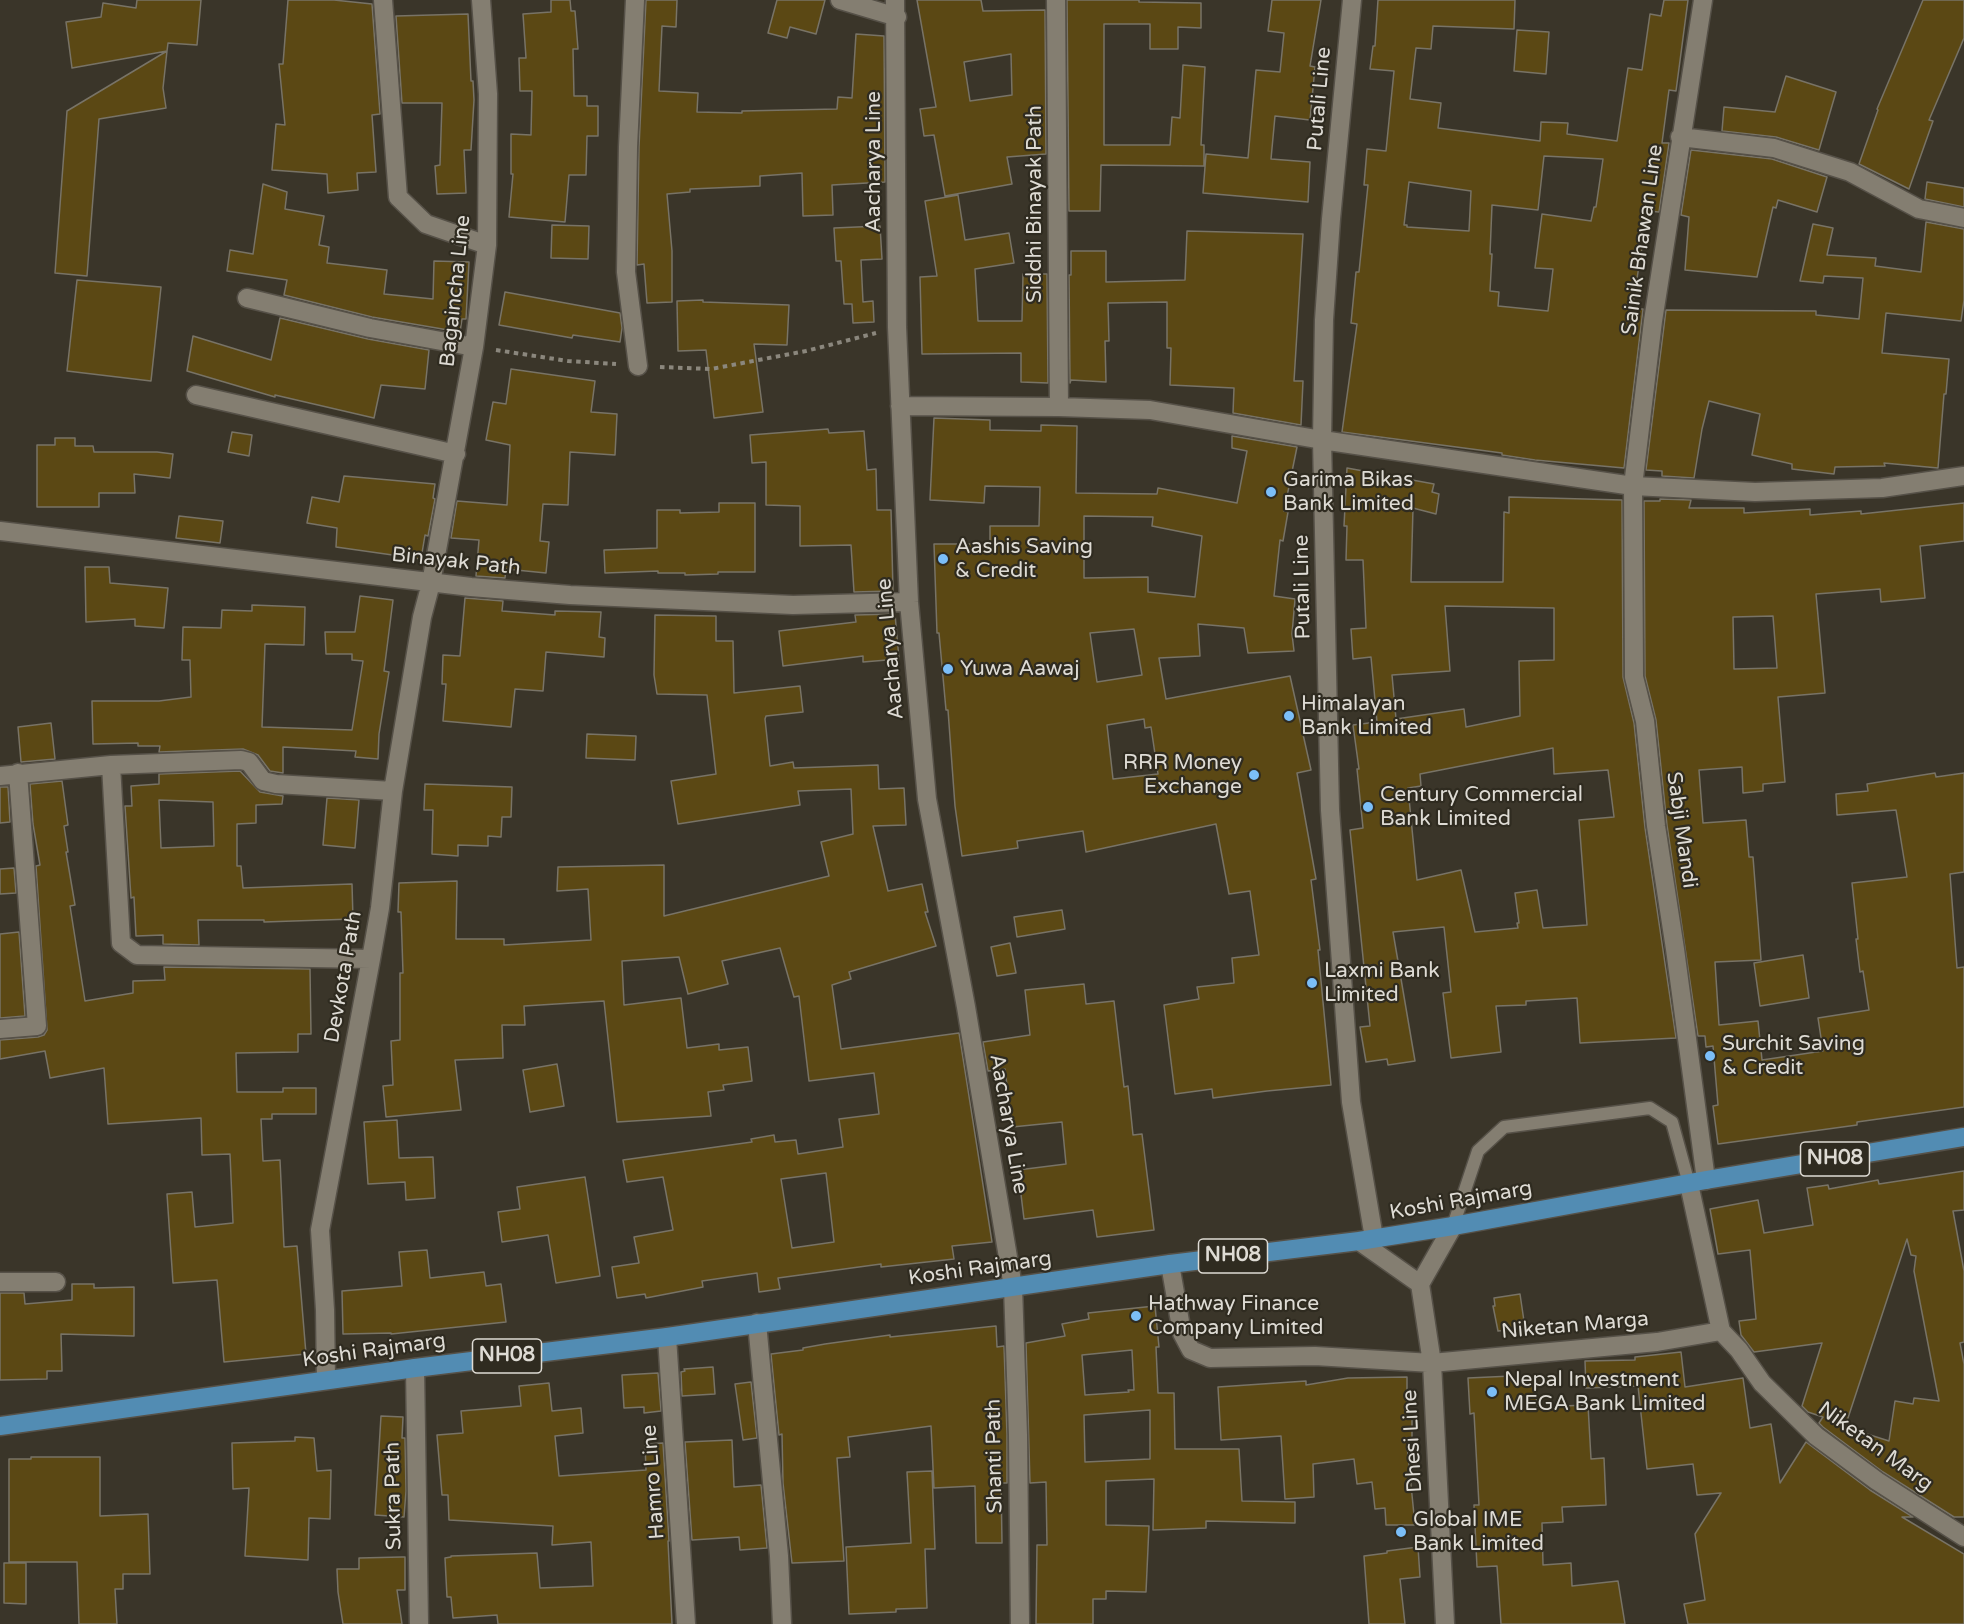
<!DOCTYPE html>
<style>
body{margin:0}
canvas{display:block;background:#3a3529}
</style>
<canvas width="1964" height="1624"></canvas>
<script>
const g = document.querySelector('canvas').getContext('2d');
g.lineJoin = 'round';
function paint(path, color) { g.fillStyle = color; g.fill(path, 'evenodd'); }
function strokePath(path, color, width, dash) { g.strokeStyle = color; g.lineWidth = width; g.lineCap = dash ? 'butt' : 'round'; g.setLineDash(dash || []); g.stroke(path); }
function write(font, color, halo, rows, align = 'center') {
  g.font = font + ' "Varela Round",sans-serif'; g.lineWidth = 4.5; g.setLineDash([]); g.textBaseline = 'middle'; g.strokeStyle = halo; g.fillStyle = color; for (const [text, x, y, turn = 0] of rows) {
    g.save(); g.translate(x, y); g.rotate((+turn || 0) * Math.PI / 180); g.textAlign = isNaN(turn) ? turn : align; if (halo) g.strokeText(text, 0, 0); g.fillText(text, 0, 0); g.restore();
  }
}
const building = new Path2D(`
 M137,0H201L197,45L168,43L167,51L72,68L66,22L101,17L103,3L136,8Z
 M288,0H334L372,4L380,114L372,115L376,172L357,173L358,190L328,193L327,174L272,170L276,124L285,125L279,64H283Z
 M551,0H570L571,11H575L578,49H573L574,96H587V106H598V136H587L586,175H569L565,222L509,217L513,174H511V134L531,135L532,91H520L519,58H526L523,14L551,12Z
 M646,0H677L676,27L662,26L659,91L698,93L697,112L742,113V111L837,109L838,97L852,98L856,34L884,36L885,182L832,185L833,215L803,216L802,173L760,176V186L690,189V192L667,194L672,251V302L647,303L644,264L637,265L639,147Z
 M777,0H825L816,34L790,27L787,38L768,33Z
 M917,0H981L983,11L1045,10L1046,154L1007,157L1012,184L945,196L934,135L924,136L920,109L936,107ZM1011,54L1012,95L970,101L964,62Z
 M1067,0H1139V2L1201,3V28L1178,27V49H1150V24H1104V145H1170L1172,117L1180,118L1183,65L1205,67L1201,145H1204V166L1101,165L1100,211H1069Z
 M1272,0H1321L1310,66L1315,67L1310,120L1275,116L1271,159L1310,162L1308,202L1203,193L1206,154L1248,158L1256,70L1280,72L1284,33L1268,31Z
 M1378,0H1515L1514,29L1433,26L1431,49L1416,48L1410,99L1441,103L1438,128L1540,141L1541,122L1568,123L1567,134L1617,141L1628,68L1642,70L1650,14L1661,16L1664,0H1688L1676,91L1669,90L1662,143H1669L1659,212L1648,211L1632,309H1643L1624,468L1535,460L1502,455V453L1342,432L1357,324L1351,323L1356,272H1359L1368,185H1364L1367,149L1386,151L1394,71L1370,69L1373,46H1375ZM1544,156L1603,159L1596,207H1594L1591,221L1542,214L1535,268L1553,269L1548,311L1498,306L1499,292L1490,291L1492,254H1490L1492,205L1538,210ZM1409,182L1471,191L1469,231L1407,227V225H1404Z
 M1923,0H1964V38L1929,120L1933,121L1909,189L1859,164L1878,110L1877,109Z
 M468,14L471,81H473L474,100L471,150H464L466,193L437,194L435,166L440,165L442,103H402L396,16Z
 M1517,30L1549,32L1546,74L1514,71Z
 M167,51L163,88L166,108L99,119L87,276L55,273L67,111Z
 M1786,76L1836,92L1819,150L1776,137L1722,131L1724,107L1775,112Z
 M1691,150L1772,159L1827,177L1817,212L1778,200L1776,208L1773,207L1757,277L1685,270L1689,217L1681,215Z
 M1927,182L1964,188V207L1925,199Z
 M263,184L287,192L285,209L324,216L319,245L329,247L327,263L387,270L384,294L433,299L434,261L469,262L466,319H462L460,332L372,317L284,295L287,280L227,271L230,250L253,254Z
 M958,195L965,240L1009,233L1014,263L975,269L978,321H1022L1023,274H1047L1048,383L1021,382V353L922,354L920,277L937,276L925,201Z
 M1926,222L1964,229V300L1961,321L1886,313L1882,353L1949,359L1946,394H1944L1938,468L1884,463L1885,466L1835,467L1834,474L1792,469V464L1752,455L1760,414L1709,401L1702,429L1694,478L1662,476V471L1646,470L1666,310L1816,311V315L1859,319L1863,278L1824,276L1823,283L1800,281L1813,224L1833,228L1827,255L1876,258L1875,266L1921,272Z
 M552,225L589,226L588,259L551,258Z
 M880,226L882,259L861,260L863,302L873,301L874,322L853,323L852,304H844L841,261H836L834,228Z
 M1187,231L1303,234L1294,381H1303L1301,425L1233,413L1234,388L1170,385L1171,348H1167V302L1108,303L1109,341H1105L1106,382L1071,380L1070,383L1069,275H1071V251H1106V282L1185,280Z
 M77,280L161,287L151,381L67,371Z
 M505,292L620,313L622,328L620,342L573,335L572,338L499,325Z
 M703,300V302L789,305L787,345L754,344L763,412L714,418L706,350L678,351L677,301Z
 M280,318L368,339L429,350L425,389L381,385L374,418L275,395V397L187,371L193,336L271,360Z
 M511,369L595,381L591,412L617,414L615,455L570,452L568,505L543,504L540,541L549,542L546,573L506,569L505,578L476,576L479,540L451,538L457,501L507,505L510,445L486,440L493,402L506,404Z
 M934,418L990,420V430L1041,431V425L1077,426L1076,493L1157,494L1158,488L1237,503L1247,451L1232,448V436L1297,447L1284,511L1288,512L1283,541L1280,540L1274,596L1295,599L1292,634L1294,651L1248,653L1244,628L1198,624L1200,656L1159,658L1166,699L1290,676L1311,770L1297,773L1316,879L1311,880L1320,950H1318L1331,1085L1267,1091L1213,1098L1212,1089L1175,1094L1164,1005L1199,999L1197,987L1234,983L1232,958L1259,955L1250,891L1229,894L1216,824L1086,852L1083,831L1017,841L1018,848L962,856L955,806L948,710H946L939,633H937L934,544H990V526H1039L1040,487L985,486L984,503L930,500ZM1084,516L1153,517L1152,526L1202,536L1195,597L1148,592V577L1084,578ZM1134,629L1142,675L1097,682L1090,633ZM1144,719L1145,728L1151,727L1158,774L1113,779L1107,725Z
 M828,429L829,433L864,431L867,470L876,469L877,510H891L893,591L854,592L851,545L800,546V506L766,505V462L752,463L750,435Z
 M232,432L252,435L249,456L228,452Z
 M55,438H75V446H93L94,452H157L173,454L170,478L134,474L135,493H99V507H37V445H55Z
 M1347,468L1434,484L1432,492L1439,494L1436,514L1413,508L1411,582H1503L1504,512L1509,513V497L1622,500L1623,677L1634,723L1645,828L1676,1038L1580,1043L1577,998L1526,1001V1005L1496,1006L1501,1052L1451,1058L1443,993L1451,992L1444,927L1393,932L1415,1061L1388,1065L1387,1059L1366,1062L1360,1027L1370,1026L1350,830L1363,828L1357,769H1359L1353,725L1377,722L1371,657L1353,659L1351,629L1366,628L1363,560H1346L1347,526H1344ZM1445,606L1554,608V660L1519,661L1520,716L1466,727L1464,709L1396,719L1392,675L1450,671ZM1553,748L1554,774L1608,770L1614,817L1579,820L1587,925L1543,928L1537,890L1515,893L1519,923H1517L1518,928L1475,932L1461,870L1417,880L1408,788L1421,786L1420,774Z
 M344,476L435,484L433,498L435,499L428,536L425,535L421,559L336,547L337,528L307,523L312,497L339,502Z
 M1660,499L1691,500L1689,508H1744V513L1810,509V515L1861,511V514L1964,503V541L1920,546L1925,598L1881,602L1880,589L1816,594L1825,693L1778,697L1785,782L1763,784V791L1743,793L1742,767L1699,770L1703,823L1746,820L1749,857H1753L1761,960L1715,962L1719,1025L1758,1021L1762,1060L1823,1051L1818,1018L1869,1010L1863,971L1860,972L1856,939H1858L1852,883L1907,877L1896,810L1837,815L1836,794L1868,791L1867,784L1935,773L1936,777L1964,773V872L1950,874L1957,968L1964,967V1107L1857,1122V1125L1718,1144L1713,1106L1718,1105L1713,1046L1706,1047L1705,1036H1698L1667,825L1656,720L1645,676L1644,501H1660ZM1773,616L1777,668L1734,669L1733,617Z
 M719,503H755V572H718V574L685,575V573H658V571L605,573L604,550L657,548V510H680V513L719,512Z
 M179,516L223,521L220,543L176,538Z
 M85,567H109L110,583L168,588L164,628L135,626V619L86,622Z
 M360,596L393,600L384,671L389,672L379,734L378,759L355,757L356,751L283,747V773L270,771L258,755L243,749L159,752L160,746H138V743L93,744L92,701H159L191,697L190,660H182L183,627L221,628L222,610L252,611V605L305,607L304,645L265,644L262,727L352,730L363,661L352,660V654H326L325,632H355Z
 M465,598L503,601L502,611L555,615V611L601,612L599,637L605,638L604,657L546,652L543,691L515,689L511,727L443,721L446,684H442L443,655L460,656Z
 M895,614L899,659L863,662V656L783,666L779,631L856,622L855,615Z
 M655,615L716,616V641H733L734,693L800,686L803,712L766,716L765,719L770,766L793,762L794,768L878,765L879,789L904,788L906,825L873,826L888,891L922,884L928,912H925L936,946L849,972L851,979L832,985L841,1049L959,1033L992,1242L952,1246L954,1259L881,1267V1264L778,1278L780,1289L759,1292L757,1273L702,1281L703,1287L646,1298L645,1294L617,1298L612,1267L639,1263L634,1237L673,1230L663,1177L627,1182L623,1160L752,1142L751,1139L774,1135L775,1142L796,1140L798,1154L843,1147L839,1119L879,1114L874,1073L809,1081L799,996L794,997L780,948L722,961L728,984L688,994L679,957L622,961L624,1005L681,998L687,1048L719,1044V1050L748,1047L752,1081L723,1085L724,1090L708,1092L711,1116L617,1122L604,1001L524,1006L525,1025H502L503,1058L455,1060L461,1110L386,1117L383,1086L393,1085L391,1041L400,1040V973H403L401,912H398L399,883L457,881L456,939H504V945L591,940L588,889L557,891L558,867L664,865V916L829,876L821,842L853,834L851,789L798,791L800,805L678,824L671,781L716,774L707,695L657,694L654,675ZM826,1173L834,1242L792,1248L781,1179Z
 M51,723L55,759L21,762L18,727Z
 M587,734L636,736L635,760L586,758Z
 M240,771L260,792L283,796L282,804L256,805V823L237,824V866H241L243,888L352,884L353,919L264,922V920H198L199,945L163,944V935L136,936L134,897L131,898L125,806H132L131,786L159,784V774ZM159,800L213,802L214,846L161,848Z
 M62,781L68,825L64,826L68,852H66L75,905L70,906L85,1001L133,993V981L165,980L164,967L310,969L311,1034H298V1052L236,1053L237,1092H283V1088H316V1114H272V1119H261L263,1161L280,1160L284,1247L297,1246L306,1354L224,1362L217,1280L173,1283L167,1194L192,1192L195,1227L233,1223L230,1154L202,1155L201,1118L108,1124L104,1068L50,1078L45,1051L0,1059V1040L38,1037L44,1035L47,1030L36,866L40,865L33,824L30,784Z
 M425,784L512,787L511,817H502L501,837L488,836V846L458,845V856L432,854L433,810H424Z
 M0,787H8L10,822L0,823Z
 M327,798L359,800L355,848L323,845Z
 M14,868L16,893L0,894V869Z
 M1062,910L1065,929L1017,937L1014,917Z
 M19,932L25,1016L0,1018V934Z
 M1010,943L1016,973L997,976L991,947Z
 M1803,955L1809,998L1760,1006L1754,963Z
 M1084,984L1086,1004L1114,1001L1124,1087L1128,1086L1133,1135L1142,1134L1154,1230L1097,1237L1093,1210L1024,1219L1018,1170L1066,1164L1062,1122L1012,1127L1005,1069L988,1071L983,1042L1030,1035L1025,990Z
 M557,1064L564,1106L530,1112L523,1070Z
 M397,1120L399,1158L433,1157L435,1198L406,1200L405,1182L368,1184L364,1122Z
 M1964,1171V1210L1953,1211L1964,1271V1342L1960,1343L1964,1364V1517H1954L1883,1472L1823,1427L1819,1423L1823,1417L1808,1412L1802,1406L1822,1343L1754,1352L1741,1335L1739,1321L1756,1319L1750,1250L1718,1254L1710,1209L1758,1200L1764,1233L1813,1225L1807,1188L1828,1185L1829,1189L1878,1180L1879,1184ZM1907,1239L1911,1255L1916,1256L1914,1271L1939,1401L1914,1398L1913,1404L1895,1401L1889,1441L1845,1427Z
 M585,1177L600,1276L556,1283L548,1235L502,1242L498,1212L520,1209L517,1187Z
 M427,1250L430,1278L484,1272L486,1286L501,1284L506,1322L391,1334V1333L343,1334L342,1291L402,1286L399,1252Z
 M72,1284H94V1288L134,1287V1336L61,1334L62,1371H47V1379L0,1380V1293H24L25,1304L72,1300Z
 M1520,1294L1525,1328L1498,1331L1493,1306H1495L1494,1298Z
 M1155,1306L1159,1347H1156L1158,1393H1174L1175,1449H1239L1242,1501L1295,1502V1523L1206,1521V1528L1153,1530L1154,1479L1106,1481V1525L1149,1526L1146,1592L1106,1591V1599H1093V1624H1036L1037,1545H1047L1046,1482L1030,1483L1026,1343L1065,1336L1062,1324L1089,1319L1088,1313ZM1132,1350L1134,1390H1128L1129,1392L1085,1395L1082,1355ZM1150,1410V1459L1085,1462L1084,1415Z
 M996,1326L997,1347L1004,1346L1007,1435V1483H1001L1002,1543H976L975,1486L934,1488L931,1426L848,1437L850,1457L837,1458L844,1561L792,1563L783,1483L782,1434L779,1435L771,1354L803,1350V1348L825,1344L890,1335V1337Z
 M1681,1352L1685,1387L1743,1378L1750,1428L1771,1424L1780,1483L1806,1442L1870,1490L1913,1517H1902L1964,1554V1624H1688L1684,1604L1705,1600L1695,1534L1721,1493L1697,1495L1693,1464L1647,1469L1638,1386L1586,1388L1585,1361L1635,1360V1357Z
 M713,1367L715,1394L682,1396L681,1372L685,1371L684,1369Z
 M658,1373L661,1411L644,1413V1407L624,1408L622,1375Z
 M1512,1376V1381L1535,1380L1537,1407L1588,1405L1591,1459L1604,1458L1606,1505L1562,1507L1563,1522L1542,1523L1543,1565L1571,1563L1572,1586L1618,1581L1625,1624H1501L1497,1566L1477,1567L1474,1505H1479L1474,1413L1470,1414L1468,1378Z
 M1407,1377V1416H1412V1445H1407L1415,1525H1386L1385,1508L1375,1509L1372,1482L1357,1484L1354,1459L1313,1464L1314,1497L1285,1499L1281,1436L1221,1440L1218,1387L1306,1381V1385L1348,1378Z
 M751,1382L757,1438L743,1440L735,1384Z
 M549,1383L552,1411L581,1408L583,1433L555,1436L559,1476L646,1470L645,1444L663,1443L669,1541H668L672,1624H498L497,1615L453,1618L451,1597H447L445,1558L451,1557V1556L537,1553L540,1588L593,1586L591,1542L552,1545L553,1526L449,1520L448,1495H442L437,1435L463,1433L461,1411L521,1406L519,1386Z
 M381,1416L403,1417L402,1438H405L406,1491L404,1517L375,1515Z
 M295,1437L314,1438L317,1471L331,1470L330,1519L309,1518L308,1560L245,1556L249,1488L233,1489L232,1443L295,1441Z
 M732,1440L734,1487L761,1485L767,1548L740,1550L739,1537L692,1540L685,1442Z
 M31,1457H100V1516L148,1514L150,1574H123V1589H115L117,1624H79L77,1562H9V1459H31Z
 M932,1471L935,1549H925L927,1608L896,1609V1612L849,1614L846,1547L911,1543L907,1472Z
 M1418,1547L1420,1577L1400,1579L1405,1624H1369L1364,1556L1387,1553V1551Z
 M402,1557H405V1590H397L402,1624H343L338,1592L337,1569H359V1558Z
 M4,1563H26V1604L4,1603Z`);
const path = new Path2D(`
 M496,350L568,361L616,364
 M660,367L711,369L806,351L876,333`);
const lane = new Path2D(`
 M1453,1226L1478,1151L1504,1127L1650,1108L1672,1122L1689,1184`);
const street = new Path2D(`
 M383,0L398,197L426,224L487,245
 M635,0L628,147L626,272L638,366
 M840,0L897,17
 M895,0L897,327L909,602L927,799L966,1007L1013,1287L1018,1435L1020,1624
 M1056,0L1059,407
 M1352,0L1331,219L1324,320L1322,440L1330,810L1351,1102L1374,1238
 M1703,0L1653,321L1633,486L1634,677L1645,721L1656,826L1675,949L1706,1180
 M1680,137L1774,148L1850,172L1919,209L1964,218
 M247,298L370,328L474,347
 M196,395L456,454
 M900,406L1059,407L1150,410L1322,440L1633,486L1755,492L1882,488L1964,476
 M0,531L471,587L570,595L793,605L909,602
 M111,765L121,943L137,955L371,959
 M0,776L111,765L241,760L249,762L263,781L276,784L393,791
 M0,1029L37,1026L18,773
 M1689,1184L1721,1331
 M1359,1241L1420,1284
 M1170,1264L1182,1333L1191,1350L1210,1358L1315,1356L1432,1363L1657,1342L1721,1331
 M0,1282H56
 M757,1323L779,1556L782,1624
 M1721,1331L1739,1350L1762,1383L1816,1436L1877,1481L1964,1537
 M667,1337L686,1624
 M415,1368L419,1624
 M326,1380L325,1310L320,1230L371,959L380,908L393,791L422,617L431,583L474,347L487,245L488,94L481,0
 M1445,1624L1432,1363L1420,1284L1453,1226`);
const primary = new Path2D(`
 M0,1426L415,1368L667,1337L1170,1264L1359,1241L1453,1226L1706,1180L1964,1137`);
const markers = [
 [1271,492,6,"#7bbef8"],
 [943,559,6,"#7bbef8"],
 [948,669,6,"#7bbef8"],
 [1289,716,6,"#7bbef8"],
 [1254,775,6,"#7bbef8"],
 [1368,807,6,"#7bbef8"],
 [1312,983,6,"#7bbef8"],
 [1710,1056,6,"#7bbef8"],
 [1136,1316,6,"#7bbef8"],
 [1492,1392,6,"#7bbef8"],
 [1401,1532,6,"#7bbef8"]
];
const shields = [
 [1835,1159,69],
 [1233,1256,69],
 [507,1356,69]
];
const shieldNames = [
 ["NH08",1835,1159],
 ["NH08",1233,1256],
 ["NH08",507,1356]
];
const streetNames = [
 ["Putali Line",1320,99,-85],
 ["Aacharya Line",874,162,-90],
 ["Siddhi Binayak Path",1035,204,-90],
 ["Sainik Bhawan Line",1643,240,-82],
 ["Bagaincha Line",456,291,-84],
 ["Binayak Path",456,562,6],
 ["Putali Line",1303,587,-91],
 ["Aacharya Line",891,649,-95],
 ["Sabji Mandi",1681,830,82],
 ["Devkota Path",344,977,-80],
 ["Aacharya Line",1008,1124,80],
 ["Koshi Rajmarg",1461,1201,-10],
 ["Koshi Rajmarg",980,1269,-8],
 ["Niketan Marga",1575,1326,-5],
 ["Koshi Rajmarg",374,1351,-8],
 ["Dhesi Line",1413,1441,-93],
 ["Niketan Marg",1875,1447,36],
 ["Shanti Path",995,1456,-91],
 ["Hamro Line",654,1482,-94],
 ["Sukra Path",394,1496,-91]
];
const poiNames = [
 ["Garima Bikas",1283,480],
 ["Bank Limited",1283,504],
 ["Aashis Saving",955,547],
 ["& Credit",955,571],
 ["Yuwa Aawaj",960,669],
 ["Himalayan",1301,704],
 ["Bank Limited",1301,728],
 ["RRR Money",1242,763,"right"],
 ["Exchange",1242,787,"right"],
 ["Century Commercial",1380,795],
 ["Bank Limited",1380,819],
 ["Laxmi Bank",1324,971],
 ["Limited",1324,995],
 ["Surchit Saving",1722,1044],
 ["& Credit",1722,1068],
 ["Hathway Finance",1148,1304],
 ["Company Limited",1148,1328],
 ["Nepal Investment",1504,1380],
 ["MEGA Bank Limited",1504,1404],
 ["Global IME",1413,1520],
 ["Bank Limited",1413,1544]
];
paint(building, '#5b4814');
strokePath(building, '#787366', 1.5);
strokePath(lane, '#565148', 15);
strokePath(street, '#565148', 21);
strokePath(primary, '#565148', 21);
strokePath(path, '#8b877d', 4, [4.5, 4.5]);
strokePath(lane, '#847e71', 12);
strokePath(street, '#847e71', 18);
strokePath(primary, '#528cb3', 18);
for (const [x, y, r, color] of markers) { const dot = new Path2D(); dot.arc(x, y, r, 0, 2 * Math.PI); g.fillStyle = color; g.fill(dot); strokePath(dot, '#2f2b20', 2); }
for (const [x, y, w] of shields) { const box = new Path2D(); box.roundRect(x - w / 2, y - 17, w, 34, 4.5); g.fillStyle = '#2f2b20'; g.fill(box); strokePath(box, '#dedbd4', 1.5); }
write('bold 20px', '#dedbd4', null, shieldNames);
write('21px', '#dedbd4', '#2f2b20', streetNames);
write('21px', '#dedbd4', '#2f2b20', poiNames, 'left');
</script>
